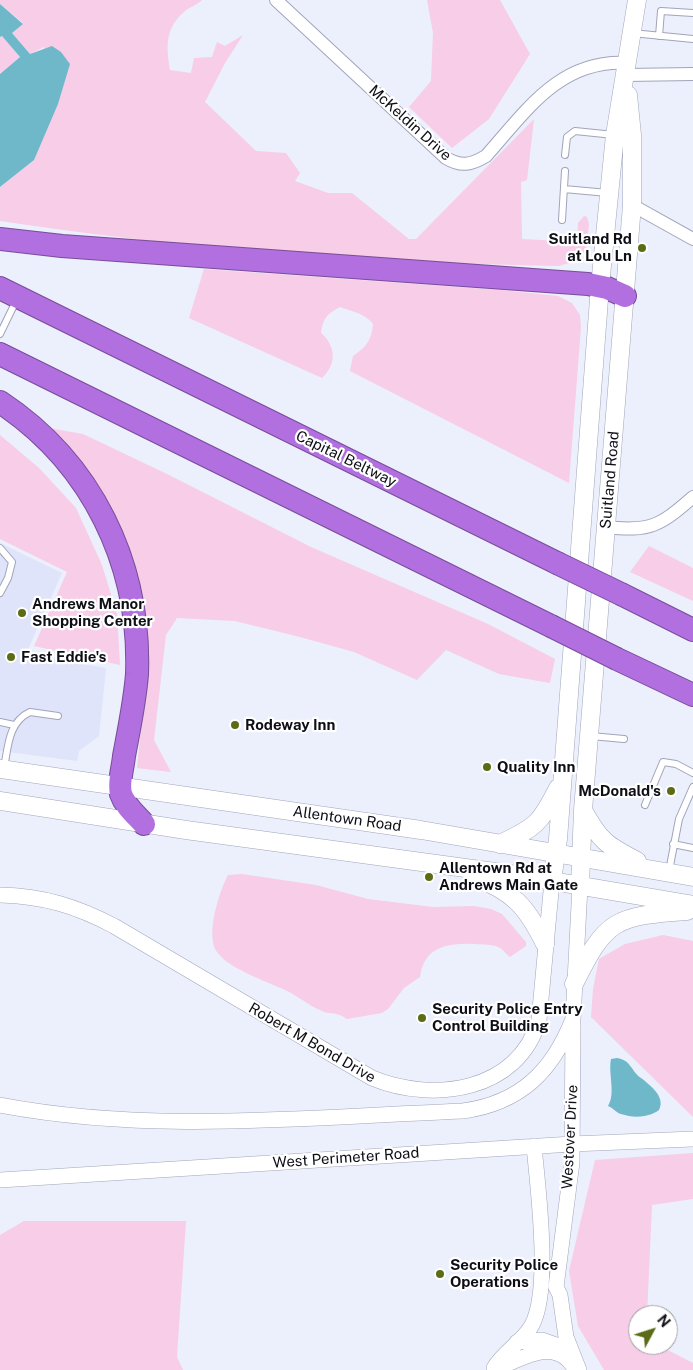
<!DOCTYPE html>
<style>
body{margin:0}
#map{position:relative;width:693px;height:1370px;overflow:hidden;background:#eceffc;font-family:"Public Sans",sans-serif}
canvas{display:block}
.north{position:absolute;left:628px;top:1305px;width:50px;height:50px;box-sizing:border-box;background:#fff;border:1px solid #9f9fa2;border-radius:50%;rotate:50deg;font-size:14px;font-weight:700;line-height:20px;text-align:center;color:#0e0f16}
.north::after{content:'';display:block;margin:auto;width:18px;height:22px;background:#5c6b15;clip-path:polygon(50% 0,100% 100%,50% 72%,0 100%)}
</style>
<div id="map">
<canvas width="693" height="1370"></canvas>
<div class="north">N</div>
</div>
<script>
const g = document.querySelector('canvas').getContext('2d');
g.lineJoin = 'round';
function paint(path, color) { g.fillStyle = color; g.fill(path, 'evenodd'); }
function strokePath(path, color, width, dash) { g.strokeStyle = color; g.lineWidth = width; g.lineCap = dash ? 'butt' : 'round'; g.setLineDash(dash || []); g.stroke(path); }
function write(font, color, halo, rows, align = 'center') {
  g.font = font + ' "Public Sans",sans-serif'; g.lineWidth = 4.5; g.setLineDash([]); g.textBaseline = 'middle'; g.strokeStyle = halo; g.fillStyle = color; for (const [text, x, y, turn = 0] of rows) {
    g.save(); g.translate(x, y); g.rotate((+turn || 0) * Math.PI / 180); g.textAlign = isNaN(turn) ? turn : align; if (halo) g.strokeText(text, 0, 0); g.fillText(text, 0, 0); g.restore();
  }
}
const built = new Path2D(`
 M0,543L62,573L26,654L106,668L99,736L79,751L77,761L0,751Z`);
const green = new Path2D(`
 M0,0H202C197,5 190,7 185,11C165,28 166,46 170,70L191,73L194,58L212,57L217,42L225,46L243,35L225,63L205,102L256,151L286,153L300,173L295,181L328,193H352L409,239H416L534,119L527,180L521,182L522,239L577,242L578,223L584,216L587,217L589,224L586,251L572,262L559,266C372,263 184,249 0,221V187L34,160L44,47L30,54L12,33L23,23L0,4Z
 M427,0H500L530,54L489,119L452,148L409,107L431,81L433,33Z
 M2,36L20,57L0,74V37Z
 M204,269L501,290L558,296L572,303L580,315L581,327L569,483L350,371L353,356C366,347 372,340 373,324C366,314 351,311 340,307C327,314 323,318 321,333C336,346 337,364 322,378L189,318Z
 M49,428L83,434L169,475L311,547L488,624L555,659L550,683L499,674L446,650L417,680L354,652L300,637L235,621L177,618L166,635L154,740L171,772L137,768L148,656L142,607Z
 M0,435L39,468L76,508L102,565L117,614L120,665L34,646L67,572L0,539Z
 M649,546L693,568V601L630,572Z
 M242,874L316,885L368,899L433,907L474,906L491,909L502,914L526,942V946L510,957C506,954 503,949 498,947C493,944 482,945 475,944C449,943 424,946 420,977L404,988L388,1009L382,1013L347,1019C334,1010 331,1016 320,1010C308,1005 298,996 287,991C267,981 230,970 217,952C205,936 219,892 228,875Z
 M663,935L693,941V1117L591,1017L593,989L599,959L625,944Z
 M693,1153V1199L652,1205L647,1315H638V1345H658L693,1363V1370H604L578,1326L569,1271L595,1160Z
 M24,1221H186L177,1357L183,1370H0V1235Z`);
const water = new Path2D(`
 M0,4L23,24L12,33L30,54L52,46L61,52L70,64L58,104L34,160L0,187V74L20,57L2,36L0,37Z
 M617,1058C631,1060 631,1071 641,1078C650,1085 666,1097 659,1110C648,1118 633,1118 621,1114C616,1113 614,1108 608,1106C616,1093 608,1075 611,1059Z`);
const service = new Path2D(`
 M632,33L693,39
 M659,36L661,11L693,13
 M565,155L567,137L575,131L614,135
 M564,189L608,193
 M562,220L565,171
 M0,334L17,299
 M0,548L12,562L8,578L0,593
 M0,722L14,725
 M591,736L624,739
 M4,768C8,748 8,722 30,712L58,716
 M645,805L663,762L676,764L693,773
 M673,844L693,848
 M669,871L679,819L693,787`);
const minor = new Path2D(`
 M276,0L446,158C461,167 471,165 486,156C526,111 560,59 627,63
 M626,75L693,74
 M632,205L693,239
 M606,527C650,532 660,526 693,497`);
const tertiary = new Path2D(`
 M0,895C43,896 76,906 114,926L372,1078C433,1103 518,1092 539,1020L552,881
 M573,1024L572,1162L556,1287L560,1295L566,1337L579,1370
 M0,1105C153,1134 309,1117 463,1111C520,1103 552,1072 573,1019L580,886
 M0,1180L572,1144L693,1139
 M517,1342L542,1340L568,1349
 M494,1368C504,1351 523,1342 532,1325C551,1289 538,1189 534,1146
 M494,1368C516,1364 544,1340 566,1358C570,1361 573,1366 576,1370`);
const secondary = new Path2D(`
 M0,769L421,830L693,877
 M0,801L186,830L517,875L693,905
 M583,810C600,841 606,845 637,861
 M500,844C536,827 540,824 558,788
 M473,876C513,892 526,905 545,944
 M552,881L558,839L600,286L615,135L637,0
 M580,886L583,810L632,205V135L628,95
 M574,984C606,919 615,916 687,911`);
const motorway = new Path2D(`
 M0,239L62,246L588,284L607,288L625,296
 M0,288L557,563
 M0,354L551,626
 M0,402C92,463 141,564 137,674C135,701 129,729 124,756C123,768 118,782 121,794C125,806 136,815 144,824
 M623,595L693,630
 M617,659L693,695`);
const motorwayBridge = new Path2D(`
 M557,563L623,595
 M551,626L617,659`);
const markers = [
 [642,248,5,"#5c6b15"],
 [22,613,5,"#5c6b15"],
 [11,657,5,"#5c6b15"],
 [235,725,5,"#5c6b15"],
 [487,767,5,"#5c6b15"],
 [671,791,5,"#5c6b15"],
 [429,877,5,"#5c6b15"],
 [422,1018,5,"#5c6b15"],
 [440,1274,5,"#5c6b15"]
];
const streetNames = [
 ["McKeldin Drive",410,123,42],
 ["Capital Beltway",346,459,26],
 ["Suitland Road",610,480,-85],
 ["Allentown Road",347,819,8],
 ["Robert M Bond Drive",312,1043,30],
 ["Westover Drive",570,1137,-87],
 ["West Perimeter Road",346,1158,-4]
];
const poiNames = [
 ["Suitland Rd",632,239,"right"],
 ["at Lou Ln",632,256,"right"],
 ["Andrews Manor",32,604],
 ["Shopping Center",32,621],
 ["Fast Eddie's",21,657],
 ["Rodeway Inn",245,725],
 ["Quality Inn",497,767],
 ["McDonald's",661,791,"right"],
 ["Allentown Rd at",439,868],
 ["Andrews Main Gate",439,885],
 ["Security Police Entry",432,1009],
 ["Control Building",432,1026],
 ["Security Police",450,1265],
 ["Operations",450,1282]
];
paint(built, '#e0e4fb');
paint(green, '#f7cde7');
paint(water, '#6fb8c9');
strokePath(service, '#a1a5b9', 8);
strokePath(minor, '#a1a5b9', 14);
strokePath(tertiary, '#a1a5b9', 16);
strokePath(secondary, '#a1a5b9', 19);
strokePath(motorway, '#784d99', 24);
strokePath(service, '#fff', 6);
strokePath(minor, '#fff', 12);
strokePath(tertiary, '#fff', 15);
strokePath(secondary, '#fff', 18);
strokePath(motorway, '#b16fdf', 22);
strokePath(motorwayBridge, '#784d99', 24, []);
strokePath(motorwayBridge, '#b16fdf', 22);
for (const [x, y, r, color] of markers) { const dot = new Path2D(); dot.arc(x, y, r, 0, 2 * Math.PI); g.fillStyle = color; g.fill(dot); strokePath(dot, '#fff', 2); }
write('15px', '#0e0f16', '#fff', streetNames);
write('bold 15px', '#0e0f16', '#fff', poiNames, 'left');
</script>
